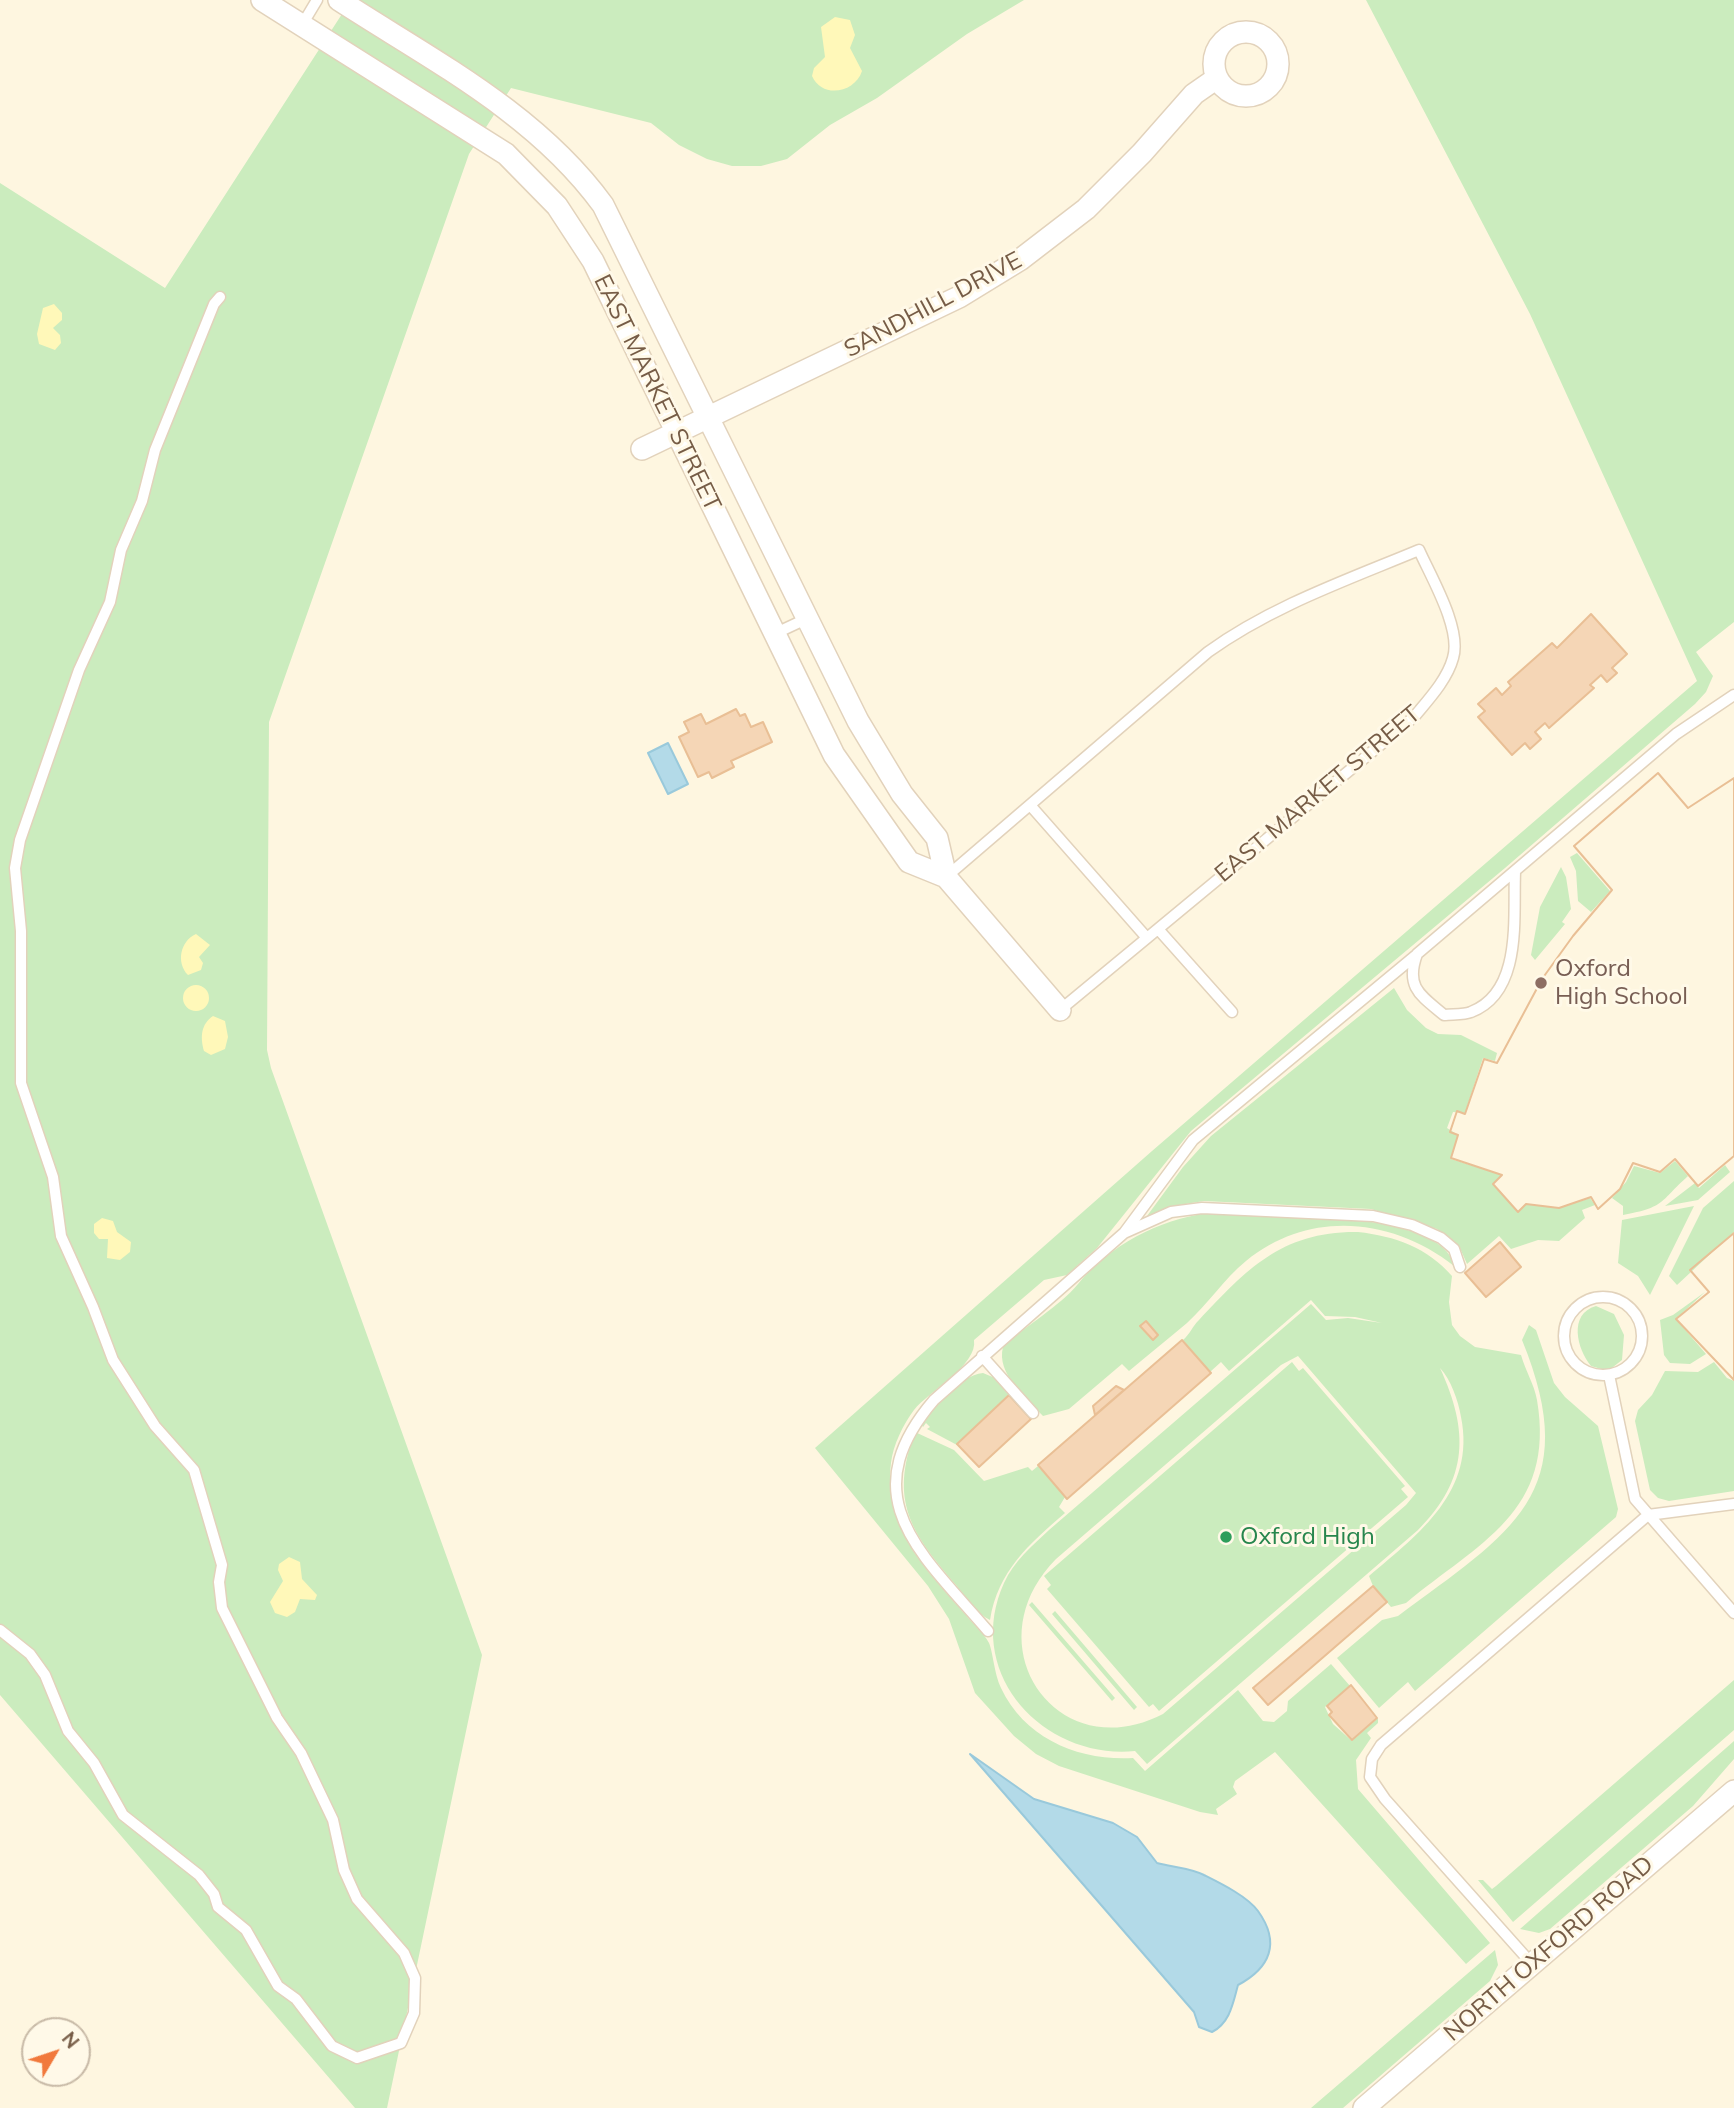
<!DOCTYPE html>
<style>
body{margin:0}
#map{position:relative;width:1734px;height:2108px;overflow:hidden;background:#fef6e0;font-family:Mulish,sans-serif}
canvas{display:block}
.north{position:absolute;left:21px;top:2017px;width:70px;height:70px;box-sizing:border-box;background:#fff9e8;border:2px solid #c8baa7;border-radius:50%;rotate:51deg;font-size:19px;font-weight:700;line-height:28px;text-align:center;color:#765c46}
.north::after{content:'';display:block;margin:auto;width:24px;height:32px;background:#f1793c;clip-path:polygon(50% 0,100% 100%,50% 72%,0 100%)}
</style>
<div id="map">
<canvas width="1734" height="2108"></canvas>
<div class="north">N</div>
</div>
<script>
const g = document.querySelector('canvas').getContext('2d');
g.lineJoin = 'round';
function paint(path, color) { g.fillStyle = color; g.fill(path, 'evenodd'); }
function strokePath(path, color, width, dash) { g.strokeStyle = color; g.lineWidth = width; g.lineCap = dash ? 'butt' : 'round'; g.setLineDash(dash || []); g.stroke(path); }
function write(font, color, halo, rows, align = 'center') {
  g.font = font + ' Mulish,sans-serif'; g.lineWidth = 6; g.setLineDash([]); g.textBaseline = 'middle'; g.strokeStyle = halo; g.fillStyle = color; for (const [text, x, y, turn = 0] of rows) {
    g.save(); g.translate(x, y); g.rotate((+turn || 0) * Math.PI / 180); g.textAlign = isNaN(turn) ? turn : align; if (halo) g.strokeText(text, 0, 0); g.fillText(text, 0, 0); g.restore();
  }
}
const green = new Path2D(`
 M351,0H1024L967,34L877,98L830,125L787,159L761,166H732L707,159L679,145L651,123L511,88L469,154L269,722L267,1050L271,1068L482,1655L387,2108H355L0,1695V183L165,288Z
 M1366,0H1734V622L1696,652L1713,676L1706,692L1695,704L1505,868L1191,1131L1097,1248L1067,1275L1044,1280L974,1340C978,1365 929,1391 914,1410C903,1425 893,1445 891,1463C883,1528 926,1569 965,1614C972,1623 984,1633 989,1643C993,1652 994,1673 1001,1688C1025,1739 1079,1761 1133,1758L1145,1771L1238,1690L1263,1721L1274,1722L1287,1711L1288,1701L1331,1664L1350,1686L1325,1707L1333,1724L1352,1741L1378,1718V1723L1367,1733L1371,1738L1356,1760L1358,1789L1490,1943L1466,1964L1275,1752L1235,1781L1233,1787L1237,1794L1216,1809L1218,1815L1200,1812L1059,1766L1036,1754L1014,1736L975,1693L949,1619L928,1586L815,1448L1152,1151L1697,681L1530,314Z
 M1577,853L1610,891L1591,912L1578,901L1576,871L1570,857Z
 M1561,867L1566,877L1571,909L1562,922L1565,924L1535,960L1531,955L1540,907Z
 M1394,988L1407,1010L1426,1028L1438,1034L1461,1035L1497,1053L1495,1061L1483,1058L1465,1113L1453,1112L1447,1128L1458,1135L1451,1159L1502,1175L1493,1184L1518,1211L1526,1204L1559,1208L1590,1198L1595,1205L1582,1210L1585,1218L1559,1241L1538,1240L1511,1249L1499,1236L1467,1264L1459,1246L1437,1229L1371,1209L1204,1201L1173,1206L1147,1216L1183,1167L1211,1136Z
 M1675,1161L1688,1176C1659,1202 1666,1207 1623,1215V1206L1612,1198L1626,1182L1634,1166L1660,1173Z
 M1725,1165L1730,1172L1698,1200L1665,1206L1695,1183L1699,1188Z
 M1734,1181V1232L1677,1285L1669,1276L1703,1208Z
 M1694,1206L1650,1295L1638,1276L1618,1263L1622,1220Z
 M1208,1213C1255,1215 1444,1208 1454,1266C1393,1218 1310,1209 1246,1261C1224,1279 1208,1304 1187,1323C1168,1339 1148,1355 1129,1371L1122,1364L1069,1409L1043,1416C1026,1397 996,1374 1003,1347C1026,1325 1059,1307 1078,1284C1110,1245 1158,1220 1208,1213Z
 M1358,1232C1395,1236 1428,1248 1452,1276L1449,1302L1452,1325L1460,1336L1475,1347L1521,1355C1526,1372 1534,1384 1537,1400C1556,1512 1478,1543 1406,1603L1391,1607L1373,1586L1369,1576C1420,1533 1476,1491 1461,1417C1458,1400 1451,1380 1440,1368C1469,1431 1469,1479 1418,1530L1147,1764L1135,1751C1043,1760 963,1673 1004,1583C1014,1561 1032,1546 1049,1530L1311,1304L1326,1320L1348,1318L1382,1323L1355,1317L1325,1316L1311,1300L1229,1371L1221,1362L1210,1372L1183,1340C1190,1334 1192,1327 1199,1320C1247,1269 1282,1231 1358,1232ZM1298,1356L1416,1493L1406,1505L1163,1714C1057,1769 971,1645 1056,1559L1281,1365Z
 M1705,1292L1676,1319L1706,1354L1690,1364L1670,1363L1664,1355L1660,1320L1673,1315Z
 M1596,1306L1614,1314L1624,1335L1622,1360L1608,1371L1591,1366C1577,1349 1568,1314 1596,1306Z
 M1529,1325L1536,1330L1554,1383L1565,1397L1598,1426L1618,1509L1616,1517L1415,1691L1408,1682L1379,1708L1337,1658L1382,1620L1398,1616C1511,1532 1585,1494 1522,1340Z
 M1292,1362L1299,1371L1303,1368L1405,1486L1401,1489L1408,1497L1159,1711L1153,1704L1149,1707L1047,1589L1051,1585L1044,1576Z
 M1714,1362L1727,1378L1734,1381V1491L1669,1501L1658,1498L1650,1490L1635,1421L1638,1410L1652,1395L1665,1371L1698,1372Z
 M983,1373L995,1378L1009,1394L957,1445L927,1429L930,1427L926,1423L923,1427L921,1424C934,1405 959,1376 983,1373Z
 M915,1432L954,1450L984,1481L1028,1467L1032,1471L1038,1466L1065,1497L1059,1507L1065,1513C1029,1544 998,1571 990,1620C977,1614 965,1596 956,1585C911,1533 889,1501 915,1432Z
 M1032,1602L1115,1698L1112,1701L1029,1605Z
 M1055,1611L1137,1707L1134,1710L1052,1614Z
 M1734,1680V1730L1513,1922L1478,1880H1483L1492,1889L1496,1886Z
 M1734,1741V1759L1693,1806L1550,1929L1539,1933L1520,1929Z
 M1495,1950L1498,1965L1490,1981L1343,2108H1311Z`);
const sand = new Path2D(`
 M835,17L850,20L855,35L850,48L862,71C855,93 822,99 812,76L814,68L825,57L821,27Z
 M54,304L62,313V320L53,328L60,335L61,343L55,350L39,344L37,334L43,308Z
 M196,934L210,945L199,957L203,963L201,970L188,975C176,963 180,941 196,934Z
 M183 998a13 13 0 1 1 26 0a13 13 0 1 1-26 0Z
 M213,1016L225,1021L228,1037L225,1049L211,1055L204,1051C200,1037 201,1024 213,1016Z
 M102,1218L113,1221L117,1232L131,1242L130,1252L120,1260L107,1258L108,1239H99L94,1233V1224Z
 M289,1557L300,1562L302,1579L317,1595L315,1600L300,1599L295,1612L287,1617L275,1613L270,1602L283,1581L278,1570L279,1564Z`);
const water = new Path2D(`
 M668,743L688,784L668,794L648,753Z
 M970,1754L1034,1799L1113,1823L1137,1837L1157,1863C1172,1867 1191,1868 1204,1875C1220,1883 1247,1896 1258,1911C1281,1943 1270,1968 1238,1985C1233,2003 1230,2023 1212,2032L1199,2027L1194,2012Z`);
const building = new Path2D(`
 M1591,614L1627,654L1612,668L1617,673L1607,682L1601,675L1590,685L1594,688L1549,728L1545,723L1535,732L1541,739L1530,749L1525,743L1512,755L1478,717L1485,711L1478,704L1496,688L1502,695L1511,686L1508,682L1552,643L1557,648Z
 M736,709L740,716L745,714L751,727L763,722L772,742L731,761L734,767L712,778L709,772L698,777L679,737L689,732L684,722L701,714L706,724Z
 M1658,773L1688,808L1734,778V1156L1698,1186L1675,1159L1660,1172L1633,1163L1620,1189L1598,1209L1591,1197L1559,1208L1526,1204L1518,1212L1493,1184L1502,1175L1451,1158L1458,1135L1450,1132L1457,1111L1465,1114L1484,1059L1497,1063L1542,979L1573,936L1612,890L1574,846Z
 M1658,773L1688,808L1734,778V1156L1698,1186L1675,1159L1660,1172L1633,1163L1620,1189L1598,1209L1591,1197L1559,1208L1526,1204L1518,1212L1493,1184L1502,1175L1451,1158L1458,1135L1450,1132L1457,1111L1465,1114L1484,1059L1497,1063L1542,979L1573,936L1612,890L1574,846Z
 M1734,1233V1380L1676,1319L1709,1292L1690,1270Z
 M1734,1233V1380L1676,1319L1709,1292L1690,1270Z
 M1500,1242L1521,1267L1486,1297L1465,1273Z
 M1146,1321L1158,1335L1153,1340L1140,1326Z
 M1182,1340L1211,1373L1067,1499L1038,1465Z
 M1116,1386L1124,1390L1095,1415L1093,1406Z
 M1009,1395L1031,1419L979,1467L957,1444Z
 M1373,1586L1387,1602L1268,1705L1253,1688Z
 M1351,1685L1377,1718L1352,1740L1329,1715L1332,1712L1327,1706Z`);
const lane = new Path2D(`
 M302,25L317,0
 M774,634L806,619
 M1030,805L1147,938
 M1515,872C1513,917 1523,992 1471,1012C1464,1015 1452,1014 1444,1015C1420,995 1405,987 1417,954L1676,734L1734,695
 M946,877L1208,652C1272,606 1347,580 1419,550C1431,577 1462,629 1453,658C1447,680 1428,700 1414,717L1060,1010
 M1158,929L1232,1012
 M1124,1233L1193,1140L1415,956
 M1564 1336a39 39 0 1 1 78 0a39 39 0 1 1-78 0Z
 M982,1356L1033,1413
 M1609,1375L1635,1499L1734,1613
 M0,1630L30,1654L45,1675L68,1731L94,1763L123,1815L199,1875L214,1894L218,1907L246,1930L278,1986L296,1999L332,2046L357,2058L401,2043L414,2013L415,1978L404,1953L357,1899L344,1870L333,1820L301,1753L277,1718L222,1608L219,1582L222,1565L194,1470L155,1426L113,1360L93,1307L61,1236L53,1177L21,1083V931L15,868L20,840L79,670L110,602L121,550L142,501L155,450L214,304L220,297
 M988,1631C922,1554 850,1498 934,1400L1124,1233L1171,1212L1202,1208L1373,1216L1412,1225L1441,1238L1454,1249L1460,1267
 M1532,1964L1385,1799L1370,1777L1372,1759L1381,1745L1648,1515L1734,1504`);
const street = new Path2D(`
 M262,0L506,154L557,206L593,261L834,755L909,862L946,877L1060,1010
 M339,0C433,61 536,113 603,205L858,721L902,794L937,838L946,877
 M1214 64a32 32 0 1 1 64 0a32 32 0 1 1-64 0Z
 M642,449L959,297L1021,259L1086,209L1142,153L1194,94L1217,78
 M1364,2108L1734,1791`);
const markers = [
 [1541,983,7,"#8d6e63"],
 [1226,1537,7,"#2e9e5b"]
];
const streetNames = [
 ["SANDHILL DRIVE",933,305,-28],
 ["EAST MARKET STREET",657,393,64],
 ["EAST MARKET STREET",1318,794,-40],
 ["NORTH OXFORD ROAD",1549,1949,-41]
];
const educationNames = [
 ["Oxford",1555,969],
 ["High School",1555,997]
];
const leisureNames = [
 ["Oxford High",1240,1537]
];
paint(green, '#cbecbe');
paint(sand, '#fff8b9');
paint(water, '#b3dae8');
strokePath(water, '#99c9db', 2);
paint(building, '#f5d6b6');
strokePath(building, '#e9bf95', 2);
strokePath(lane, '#e2d2bb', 13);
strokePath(street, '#e2d2bb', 24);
strokePath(lane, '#fff', 10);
strokePath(street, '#fff', 21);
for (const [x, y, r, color] of markers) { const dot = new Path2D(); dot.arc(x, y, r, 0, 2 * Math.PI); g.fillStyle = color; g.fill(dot); strokePath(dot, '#fff9e8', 2.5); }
write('24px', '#765c46', '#fff9e8', streetNames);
write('24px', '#785e54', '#fff9e8', educationNames, 'left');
write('24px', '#27864d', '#fff9e8', leisureNames, 'left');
</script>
